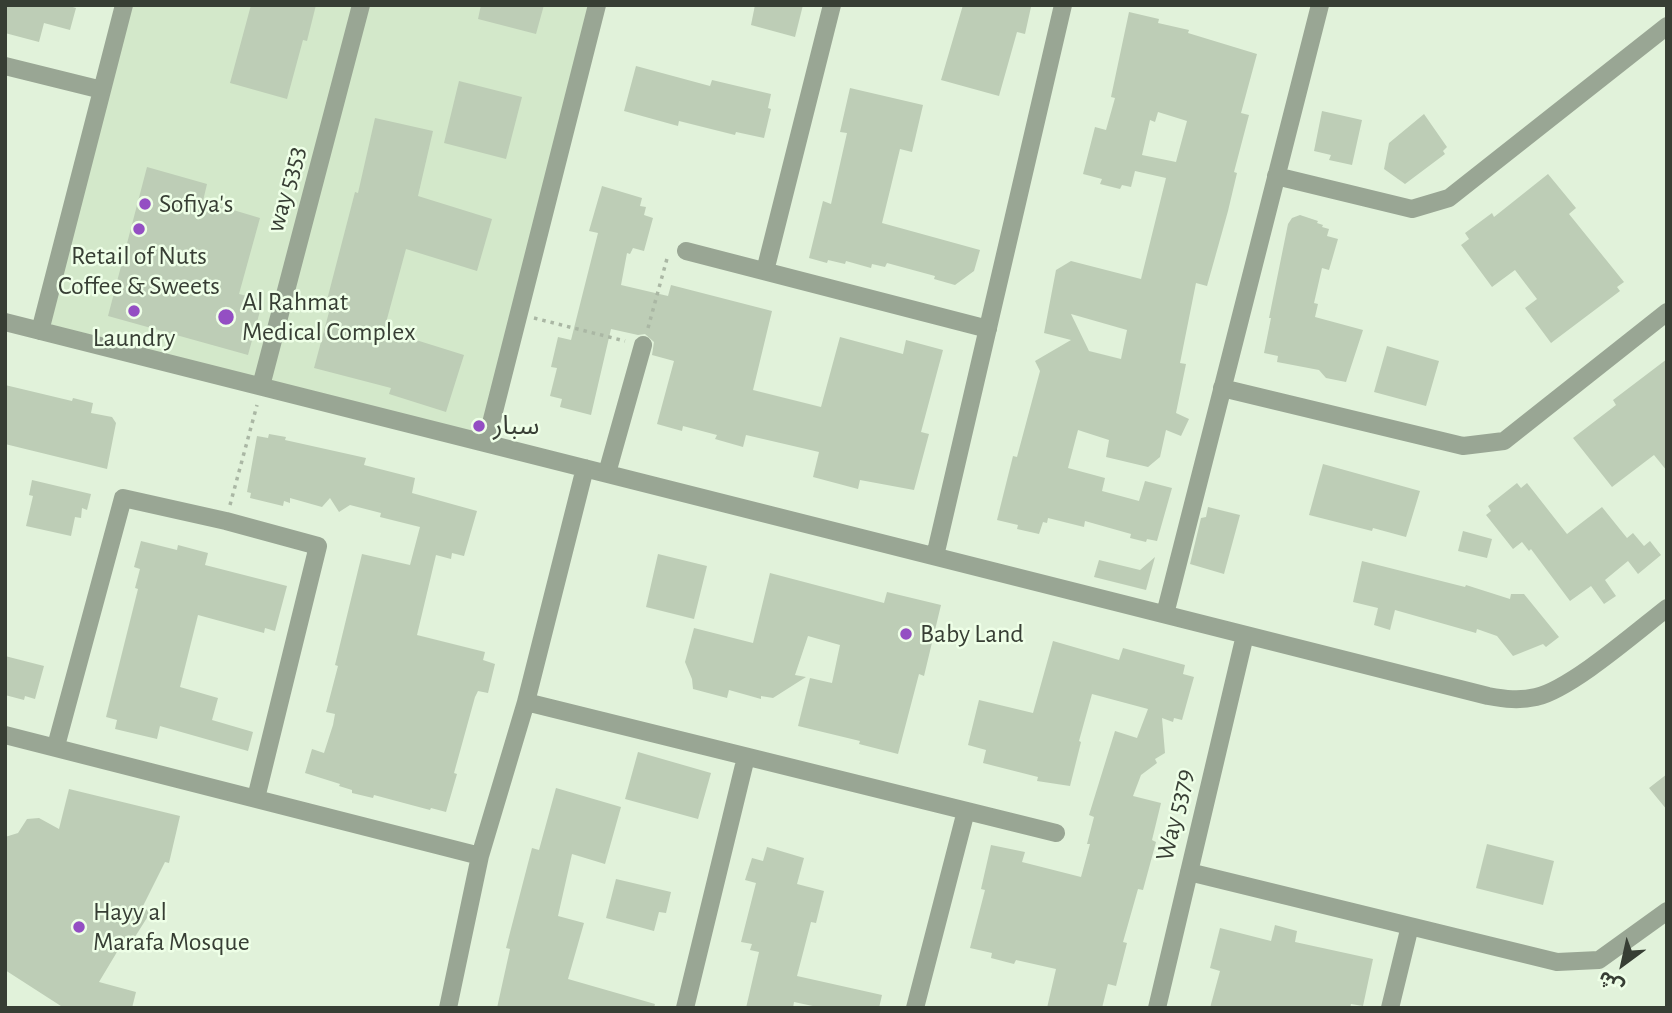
<!DOCTYPE html>
<meta charset="utf-8">
<style>
body{margin:0}
#map{position:relative;width:1672px;height:1013px;overflow:hidden;background:#e1f2da;font-family:"Alegreya Sans","Noto Sans Arabic",sans-serif}
canvas{display:block}
.frame{position:absolute;inset:0;border:7px solid #373e34;pointer-events:none}
.north{position:absolute;left:1588px;top:929px;width:70px;height:70px;-webkit-text-stroke:5px #eeffe7;paint-order:stroke;rotate:213deg;font-size:19px;font-weight:700;line-height:28px;text-align:center;color:#373e34}
.north::after{content:'';display:block;margin:auto;width:24px;height:32px;background:#373e34;clip-path:polygon(50% 0,100% 100%,50% 72%,0 100%)}
</style>
<div id="map">
<canvas width="1672" height="1013"></canvas>
<div class="frame"></div>
<div class="north">ش</div>
</div>
<script>
const g = document.querySelector('canvas').getContext('2d');
g.lineJoin = 'round';
function paint(path, color) { g.fillStyle = color; g.fill(path, 'evenodd'); }
function strokePath(path, color, width, dash) { g.strokeStyle = color; g.lineWidth = width; g.lineCap = dash ? 'butt' : 'round'; g.setLineDash(dash || []); g.stroke(path); }
function write(font, color, halo, rows, align = 'center') {
  g.font = font + ' "Alegreya Sans","Noto Sans Arabic",sans-serif'; g.lineWidth = 5; g.setLineDash([]); g.textBaseline = 'middle'; g.strokeStyle = halo; g.fillStyle = color; for (const [text, x, y, turn = 0] of rows) {
    g.save(); g.translate(x, y); g.rotate((+turn || 0) * Math.PI / 180); g.textAlign = isNaN(turn) ? turn : align; if (halo) g.strokeText(text, 0, 0); g.fillText(text, 0, 0); g.restore();
  }
}
const built = new Path2D(`
 M124,5H597L486,443L40,331Z`);
const building = new Path2D(`
 M5,5H66L76,8L70,30L44,23L39,42L5,33Z
 M251,5H316L307,41L303,40L287,99L230,83Z
 M481,5H544L536,34L478,19Z
 M755,5H803L795,37L751,25Z
 M963,5L1031,7L1025,34L1017,32L999,96L941,80Z
 M1129,12L1159,19L1158,23L1189,30L1188,33L1257,54L1241,113L1249,115L1234,172L1237,173L1228,211L1207,286L1196,283L1180,363L1186,364L1176,413L1189,419L1181,436L1166,430L1160,457L1148,467L1106,457L1109,440L1078,430L1068,468L1105,478L1102,491L1139,501L1145,481L1172,488L1157,541L1147,539L1146,542L1130,538L1131,534L1085,521L1084,527L1048,518L1047,523L1043,522L1039,534L1017,529L1018,525L997,520L1013,456L1017,457L1040,371L1035,361L1071,340L1044,333L1056,270L1071,261L1141,279L1166,178L1135,171L1131,187L1122,185L1120,189L1100,184L1102,179L1083,174L1095,127L1106,130L1115,98L1111,97ZM1158,112L1187,121L1176,162L1142,155L1150,120L1155,122ZM1071,314L1127,330L1121,359L1089,351Z
 M636,66L710,86L712,80L771,94L768,108L771,109L764,138L736,132L735,135L679,121L678,126L624,111Z
 M459,81L522,97L506,159L444,143Z
 M850,88L923,105L912,152L900,149L882,223L980,250L974,271L955,285L934,279L935,276L887,263L885,267L872,264L871,268L846,261L845,264L828,260L827,263L809,258L823,201L831,204L847,133L840,132Z
 M1322,111L1362,120L1352,165L1329,160L1331,155L1314,151Z
 M1424,114L1447,147L1443,151L1445,154L1405,184L1384,169L1389,143Z
 M375,118L433,131L418,196L492,219L477,271L406,249L384,330L464,355L446,412L389,394L391,388L314,368L332,301L327,300L355,192L358,193Z
 M147,167L207,184L203,201L260,218L239,294L263,300L248,355L108,316Z
 M1548,174L1576,208L1569,214L1624,282L1617,287L1620,291L1551,343L1525,308L1537,299L1515,270L1492,287L1461,245L1469,239L1465,233L1492,213L1494,217Z
 M602,186L642,198L640,206L646,207L644,215L653,218L644,251L633,248L630,254L627,253L621,285L668,296L671,285L772,311L753,390L821,407L840,337L903,354L906,340L943,350L921,432L929,434L914,490L860,480L858,489L813,477L819,452L746,435L743,447L715,439L717,435L683,426L682,431L657,424L674,361L652,355L654,342L645,334L638,335L611,329L591,415L560,407L562,399L550,396L557,368L551,367L558,337L571,340L598,233L589,231Z
 M1300,215L1318,221L1317,223L1323,225L1322,227L1329,229L1327,236L1338,239L1329,270L1322,268L1314,303L1318,304L1315,317L1363,330L1346,382L1326,378L1319,370L1277,362L1278,356L1264,353L1271,318H1269L1288,224L1292,218Z
 M1387,346L1439,361L1426,406L1374,392Z
 M1667,359V471L1654,455L1612,487L1573,438L1616,405L1613,400Z
 M5,385L72,401L73,398L93,403L91,413L112,417L116,423L107,469L5,444Z
 M269,434L286,437L285,440L366,458L364,465L415,478L412,493L477,511L464,556L452,553L451,559L436,555L417,635L485,652L483,660L495,664L488,693L478,691L475,697L454,773L457,774L446,812L431,808L430,810L374,795L373,798L352,793V790L339,786L340,784L305,773L312,749L324,753L333,725L335,714L326,712L338,666L335,665L362,554L410,565L420,527L380,517L381,513L350,505L339,512L330,498L322,507L290,498V503L284,501L283,506L250,498L251,493L247,492L257,436L268,438Z
 M1323,464L1420,491L1406,537L1373,528L1372,531L1309,515Z
 M32,480L91,494L87,510L82,508L81,518L75,517L71,536L26,526L33,496L29,495Z
 M1517,483L1521,488L1527,483L1567,534L1602,507L1627,538L1633,533L1644,546L1650,541L1661,555L1638,574L1628,561L1605,580L1616,596L1604,604L1591,586L1570,601L1531,549L1529,551L1522,542L1513,549L1486,515L1491,511L1488,506Z
 M1208,507L1240,515L1224,574L1190,564L1201,518L1206,517Z
 M1463,531L1492,539L1487,558L1458,551Z
 M141,541L177,550L178,545L208,553L205,565L287,586L275,631L265,628L264,633L198,615L180,687L218,698L212,720L253,732L248,751L160,726L157,739L115,729L117,720L106,717L138,589L135,588L140,569L134,567Z
 M658,554L707,566L694,619L646,607Z
 M1155,557L1146,590L1094,577L1099,560L1140,570Z
 M1362,561L1465,587L1466,585L1510,599L1511,594H1524L1559,637L1546,647L1543,644L1513,656L1497,636L1477,629L1476,633L1395,610L1390,630L1374,625L1378,608L1353,602Z
 M770,573L884,603L887,592L941,605L924,676L919,674L898,754L859,744L860,741L798,726L810,678L832,683L840,645L808,636L795,675L806,677L773,698L761,696V699L729,690L727,698L693,689L692,679L685,662L694,628L753,643Z
 M1053,641L1119,660L1123,648L1185,665L1183,674L1194,677L1182,720L1174,718L1173,722L1162,718L1165,753L1155,759L1157,763L1141,775L1133,796L1161,803L1152,840L1156,842L1143,890L1138,889L1123,942L1127,943L1116,986L1108,984L1102,1008H1047L1056,969L1016,960L1014,964L991,958L992,953L970,948L985,890L981,889L991,845L1025,852L1022,862L1081,877L1090,844H1087L1094,817L1089,815L1115,731L1137,738L1148,709L1092,694L1079,741L1081,742L1070,786L1037,781L1038,777L983,763L986,750L968,745L979,700L1033,713Z
 M5,656L44,666L35,699L25,696L24,700L5,695Z
 M638,752L711,773L698,819L625,799Z
 M1667,774V810L1649,788Z
 M556,788L621,807L605,864L572,854L558,916L584,923L568,979L655,1004L654,1008H497L510,949L506,948L532,848L539,850Z
 M69,789L180,816L169,863L165,862L143,906L150,913L133,940L126,937L99,982L136,992L132,1008H64L5,970V837L18,833L27,819L39,818L59,829Z
 M1487,844L1554,861L1543,905L1476,888Z
 M767,847L804,858L797,884L824,891L816,923L811,922L797,976L882,995L879,1008H822L794,1002L793,1008H746L759,952L750,950L752,944L741,942L756,883L745,880L752,858L763,861Z
 M616,879L671,892L666,913L659,912L654,931L606,918Z
 M1275,925L1297,931L1295,942L1373,959L1363,1006L1351,1004L1350,1008H1210L1220,971L1210,968L1220,928L1271,941Z`);
const path = new Path2D(`
 M534,318L625,341
 M648,328L668,255
 M230,505L257,405`);
const minor = new Path2D(`
 M5,66L102,90
 M1276,176L1412,209L1449,198L1667,26
 M686,251L988,329
 M765,271L832,5
 M5,322L1488,696C1505,699 1519,701 1536,697C1571,689 1636,632 1667,608
 M40,331L124,5
 M261,386L361,5
 M1222,388L1463,446L1504,441L1667,312
 M486,443L597,5
 M607,473L643,345
 M935,556L1063,5
 M1165,614L1320,5
 M526,702L1056,833
 M5,735L480,856
 M56,746L123,498L226,521L318,546L256,798
 M1189,872L1557,962L1599,960L1667,911
 M448,1008L480,856L526,702L585,468
 M685,1008L746,757
 M915,1008L966,811
 M1157,1008L1245,635
 M1390,1008L1410,926`);
const markers = [
 [145,204,7,"#944fc3"],
 [139,229,7,"#944fc3"],
 [134,311,7,"#944fc3"],
 [226,317,9,"#944fc3"],
 [479,426,7,"#944fc3"],
 [906,634,7,"#944fc3"],
 [79,927,7,"#944fc3"]
];
const streetNames = [
 ["way 5353",286,189,-75],
 ["Way 5379",1175,815,-77]
];
const poiNames = [
 ["Sofiya's",159,204],
 ["Retail of Nuts",139,256,"center"],
 ["Coffee & Sweets",139,286,"center"],
 ["Al Rahmat",242,302],
 ["Medical Complex",242,332],
 ["Laundry",134,338,"center"],
 ["سبار",493,426],
 ["Baby Land",920,634],
 ["Hayy al",93,912],
 ["Marafa Mosque",93,942]
];
paint(built, '#d3e8ca');
paint(building, '#bdcdb6');
strokePath(path, '#aab7a4', 3.5, [3.5, 5]);
strokePath(minor, '#99a694', 18);
for (const [x, y, r, color] of markers) { const dot = new Path2D(); dot.arc(x, y, r, 0, 2 * Math.PI); g.fillStyle = color; g.fill(dot); strokePath(dot, '#eeffe7', 2.5); }
write('26px', '#373e34', '#eeffe7', streetNames);
write('26px', '#373e34', '#eeffe7', poiNames, 'left');
</script>
